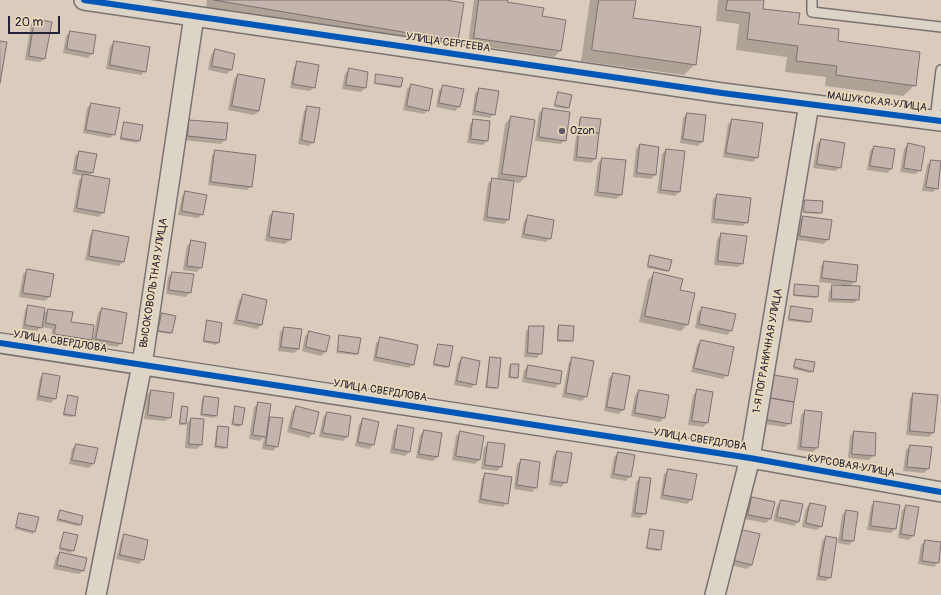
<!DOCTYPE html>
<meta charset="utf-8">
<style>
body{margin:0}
#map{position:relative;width:941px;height:595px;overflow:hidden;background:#dbcbbc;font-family:Pangolin,sans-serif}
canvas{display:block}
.scale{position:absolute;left:8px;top:16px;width:52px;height:18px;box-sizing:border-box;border:2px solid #22223b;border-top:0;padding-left:5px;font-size:12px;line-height:14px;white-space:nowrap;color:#22223b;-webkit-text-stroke:3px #eedcb9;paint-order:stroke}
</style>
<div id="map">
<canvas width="941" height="595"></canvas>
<div class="scale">20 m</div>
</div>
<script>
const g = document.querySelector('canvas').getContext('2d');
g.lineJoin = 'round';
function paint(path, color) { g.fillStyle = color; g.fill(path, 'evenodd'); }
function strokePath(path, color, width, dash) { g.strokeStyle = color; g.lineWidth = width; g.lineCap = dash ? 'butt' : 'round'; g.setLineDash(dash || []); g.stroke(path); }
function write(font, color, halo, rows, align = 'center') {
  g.font = font + ' Pangolin,sans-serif'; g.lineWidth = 3; g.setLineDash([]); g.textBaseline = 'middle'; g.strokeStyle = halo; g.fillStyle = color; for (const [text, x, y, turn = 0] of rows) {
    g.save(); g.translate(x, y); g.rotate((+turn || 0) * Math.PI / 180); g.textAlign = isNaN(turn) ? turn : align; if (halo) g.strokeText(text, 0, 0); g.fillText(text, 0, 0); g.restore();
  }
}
const shadow = new Path2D(`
 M207,0H440L457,41L449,49L206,8Z
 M471,0H507L506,3L541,17L560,51L554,57L468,44L474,0Z
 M590,0H635L632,18L695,64L684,75L581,61Z
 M718,0H763L762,9L837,42L915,85L903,96L825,86L826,77L785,72L787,57L736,50L739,24L716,21Z
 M35,20L45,58L40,62L25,60L31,24Z
 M70,32L92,53L88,58L63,53L66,36Z
 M115,42L145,71L141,75L106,69L110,46Z
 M215,50L231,70L227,74L208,70L211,55Z
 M298,62L314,87L310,91L290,88L294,67Z
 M349,69L365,88L361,92L342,89L345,74Z
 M238,75L259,111L254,115L228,110L234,79Z
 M377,75L400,86L399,88L374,84Z
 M411,85L428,110L424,114L403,110L407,89Z
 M444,86L463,90L459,107L455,111L436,107L439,90Z
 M480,89L494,114L490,118L472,115L475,93Z
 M558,93L568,107L567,109L554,107Z
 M91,104L114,134L110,138L83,133L87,108Z
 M308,107L313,142L309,146L298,144L304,111Z
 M543,109L565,140L561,144L535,141L539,113Z
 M687,114L702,142L698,146L680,143L683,118Z
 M511,117L534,121L525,177L519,183L513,182L508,220L504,224L483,221L488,183L493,179L497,180L505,124Z
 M581,118L595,159L591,163L573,161L576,136L578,134L579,119Z
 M474,120L489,122L487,141L483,145L467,143L470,124Z
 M732,120L757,157L753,162L723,157L728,124Z
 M190,121L225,140L221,144L184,140L185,125Z
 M124,123L142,126L137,143L120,140Z
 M821,140L840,167L836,171L813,168L817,144Z
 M908,144L920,170L916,174L900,172L904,149Z
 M640,145L655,175L651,179L633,177L636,149Z
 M874,147L891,169L887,173L867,170L870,151Z
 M666,150L679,192L675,196L657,193L662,154Z
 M216,151L251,186L247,190L208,185L212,155Z
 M79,152L92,173L88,176L103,213L99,217L73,212L79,180L82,176L72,174L75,156Z
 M602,159L621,195L616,199L594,196L598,163Z
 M931,161L941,162L937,188L933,192L922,191L927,165Z
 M186,192L202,214L198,218L178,215L182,196Z
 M718,195L747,222L743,226L711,223L713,199Z
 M806,201L821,213L819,214L803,213Z
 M273,212L290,240L285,244L265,241L269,216Z
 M528,216L550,238L546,242L521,238L524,221Z
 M803,217L828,239L824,244L797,240L799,221Z
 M94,231L128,237L123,262L119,266L85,260L90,236Z
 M721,235L743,263L738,267L714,265L717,239Z
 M191,242L201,267L197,272L183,270L187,246Z
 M650,257L669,270L667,272L647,268Z
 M825,262L855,281L850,286L819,282L821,266Z
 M28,270L49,297L45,301L19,297L23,274Z
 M172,273L190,292L186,297L166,294L168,277Z
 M654,274L679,291L688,324L681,331L639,322L648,280Z
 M796,285L817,297L815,298L793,296Z
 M833,286L858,299L854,303L828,302L829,291Z
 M243,296L266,300L261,325L257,329L233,324L239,300Z
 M29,306L43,315L48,310L70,323L91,339L86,343L51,338L52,329L41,327L37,331L22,329L25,310Z
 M792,307L810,322L808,323L788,321Z
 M703,308L731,331L727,335L695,328L698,312Z
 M102,309L121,343L117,347L92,343L98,313Z
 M162,315L171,333L170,334L157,332Z
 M207,321L218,343L216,345L203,342Z
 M559,326L572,340L570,342H557V328Z
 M530,327L541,353L537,358L524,357L526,331Z
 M284,328L299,349L294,353L278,351L280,332Z
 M310,332L325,352L321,356L302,351L305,336Z
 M340,336L357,353L356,355L336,353Z
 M381,339L414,364L409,368L373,361L376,343Z
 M701,341L727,375L723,379L691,372L697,345Z
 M439,345L448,367L446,368L433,366Z
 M462,358L475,384L471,388L454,385L458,363Z
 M490,358L497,387L495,389L485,388L489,360Z
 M573,358L586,396L582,401L562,397L569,362Z
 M796,360L812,371L810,373L793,369Z
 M511,365H518L517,377L515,379L508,378L509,367Z
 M528,366L559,383L555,388L522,382L524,370Z
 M44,374L55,398L51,403L36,400L40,378Z
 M613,374L624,409L619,414L604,411L609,378Z
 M775,376L790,423L785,427L763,424L770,380Z
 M698,390L712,393L707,423L703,427L688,425L693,395Z
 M151,391L170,417L165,421L144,419L147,395Z
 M639,391L664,418L660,422L631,416L635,395Z
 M914,394L933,433L929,437L906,435L910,398Z
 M68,396L74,415L72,417L63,416Z
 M204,397L216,416L214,418L200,416L202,399Z
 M259,403L267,421L270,418L277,446L273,451L262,449L264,437L260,441L249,439L254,407Z
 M182,407L185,424L183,425H179L181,409Z
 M236,407L241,425L239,427L231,425Z
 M296,407L313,433L309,438L287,432L292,411Z
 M805,411L817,448L813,452L797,450L801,415Z
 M327,413L350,417L347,437L343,441L319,437L323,417Z
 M191,419L203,420L201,445L197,449L185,448L187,423Z
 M363,419L373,445L369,449L355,446L359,424Z
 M399,426L413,428L409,452L405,456L390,453L394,430Z
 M219,427L226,447L224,449L214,448L217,428Z
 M424,431L437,457L433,461L416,458L420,435Z
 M460,432L483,436L479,460L475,464L452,460L456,436Z
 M854,432L874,455L869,460L848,458L850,436Z
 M489,443L504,445L501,467L497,471L481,469L484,447Z
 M76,445L97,449L93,464L89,468L69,464L72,449Z
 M910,446L931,448L928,469L924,473L903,471L906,450Z
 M558,452L566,482L561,487L549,485L553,456Z
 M618,453L630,476L626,481L610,478L614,457Z
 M522,460L536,488L532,492L514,489L517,464Z
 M669,470L691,500L687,504L660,499L664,474Z
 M486,474L507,503L503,507L478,503L482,478Z
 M640,478L650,479L645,514L640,518L631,517L636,482Z
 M753,498L770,519L766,523L745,519L748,502Z
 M781,501L799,521L794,526L773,521L777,505Z
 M875,502L895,529L891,533L867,530L871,506Z
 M810,504L821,526L817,530L802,527L806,508Z
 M907,506L913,536L909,540L898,538L902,510Z
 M60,511L80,525L78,526L56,521Z
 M846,511L853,541L849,545L838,543L842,515Z
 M20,514L34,532L33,534L15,529Z
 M650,530L660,549L658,551L646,549Z
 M64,533L77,536L71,553L59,550Z
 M125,535L143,560L139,564L116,559L121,540Z
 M735,535L752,565L747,569L728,564Z
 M826,537L830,577L826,581L816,580L822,541Z
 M925,541L938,562L934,567L918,564L921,545Z
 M60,553L84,570L79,574L53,569L56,557Z`);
const building = new Path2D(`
 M214,0H446L464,3L458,41Z
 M479,0H508L507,2L544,8L542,16L566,20L561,51L474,38Z
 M599,0H636L633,18L701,27L696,65L592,50Z
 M728,0H764L763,9L800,13L798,24L839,29L838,41L920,52L916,86L836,75L837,66L796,61L798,46L747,39L750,13L726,10Z
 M35,19L52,22L45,59L29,56Z
 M70,31L96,35L93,54L67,49Z
 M0,41L7,42L0,83Z
 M114,41L150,47L146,72L110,65Z
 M215,49L235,54L232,70L212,66Z
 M297,61L319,65L315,88L293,84Z
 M349,68L368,72L366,88L346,85Z
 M238,74L265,79L259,111L232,106Z
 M376,74L403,78L401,87L375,83Z
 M411,84L433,89L429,111L407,106Z
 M443,85L464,89L460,107L439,103Z
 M479,88L499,91L495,115L475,111Z
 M558,92L572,95L569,108L555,105Z
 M91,103L120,108L115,135L86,130Z
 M307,106L320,108L314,143L302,140Z
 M543,108L570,112L566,141L539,137Z
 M687,113L706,115L703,142L683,139Z
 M511,116L535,120L526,177L502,174Z
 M581,117L601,119L599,133L579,131Z
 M473,119L490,121L488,141L471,139Z
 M732,119L763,123L758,158L726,153Z
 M189,120L228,123L226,140L188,136Z
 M124,122L143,125L140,141L121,138Z
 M579,131L599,133L596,159L577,157Z
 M821,139L845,143L841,168L817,164Z
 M908,143L925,147L921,171L904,168Z
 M640,144L659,147L656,175L637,173Z
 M874,146L895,149L892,169L870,166Z
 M666,149L685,151L680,192L661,190Z
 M215,150L256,155L252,187L211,182Z
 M79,151L97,154L93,173L76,170Z
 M602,158L626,160L622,195L598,192Z
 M931,160L941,161L938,189L926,187Z
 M83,174L110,179L104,213L77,208Z
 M492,178L514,181L509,220L487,217Z
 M185,191L207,195L203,215L182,211Z
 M717,194L751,198L748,223L714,219Z
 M805,200L823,201L822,213L804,212Z
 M273,211L294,214L291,240L269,237Z
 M528,215L554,220L551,239L524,234Z
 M803,216L832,220L829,240L800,236Z
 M93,230L129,237L124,262L89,256Z
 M721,233L747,236L743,264L718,261Z
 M191,240L206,243L202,268L187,266Z
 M650,255L672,260L669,271L648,266Z
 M824,261L858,265L856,282L822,278Z
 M27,269L54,274L50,297L23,293Z
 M172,272L194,274L191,293L169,290Z
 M654,272L683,279L680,290L695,293L688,325L645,316Z
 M795,284L819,286L818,297L794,295Z
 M832,285L860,286L859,300L832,299Z
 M243,294L267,300L262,325L237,320Z
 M28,305L45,308L42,328L25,325Z
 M791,306L813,309L811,322L789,319Z
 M702,307L736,314L732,331L699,324Z
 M102,308L127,313L122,344L96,339Z
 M48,309L73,312L71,322L94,325L92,340L54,334L56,325L46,323Z
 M162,313L176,316L172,333L158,331Z
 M207,320L222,323L219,343L204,341Z
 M559,325L574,326L573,341L558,340Z
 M529,326H544L542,354L528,353Z
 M284,327L302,329L299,349L281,347Z
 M309,331L330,336L326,352L306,347Z
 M339,335L361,338L358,354L338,351Z
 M380,337L418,345L414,365L376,357Z
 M701,340L734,347L728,376L694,368Z
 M438,344L453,346L449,367L434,364Z
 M462,357L480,361L476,385L457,381Z
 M490,357L501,358L498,388L487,387Z
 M572,357L594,361L587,397L566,393Z
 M796,359L815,362L813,372L794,367Z
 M511,364H519L518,378L510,377Z
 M528,365L562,371L560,384L526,378Z
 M43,373L60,376L56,399L39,396Z
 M613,373L630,376L624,410L607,407Z
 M774,375L798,379L794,402L770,398Z
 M697,389L713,392L708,423L692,421Z
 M151,390L174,393L171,418L148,415Z
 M639,390L669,395L665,418L635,413Z
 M913,393L938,395L934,433L910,431Z
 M68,395L78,397L75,416L64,414Z
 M204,396L219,398L217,416L202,414Z
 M770,398L794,402L791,424L767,420Z
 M258,402L271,404L266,437L253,435Z
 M182,406L188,407L186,424L180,423Z
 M235,406L245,408L242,425L233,424Z
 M296,406L319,412L314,434L291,428Z
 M805,410L822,412L818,448L801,447Z
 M327,412L351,416L348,437L323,433Z
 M270,417L283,418L278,447L266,445Z
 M191,418L204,419L202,445L189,444Z
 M363,418L379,422L374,445L358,442Z
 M398,425L414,428L410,452L394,449Z
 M218,426L229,427L227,448L216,446Z
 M424,430L442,433L438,457L419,454Z
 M460,431L484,436L480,460L456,456Z
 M854,431L876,433L875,456L852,454Z
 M488,442L505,444L502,467L485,465Z
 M76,444L98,448L94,464L72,460Z
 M910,445L932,447L929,469L907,467Z
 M557,451L572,453L567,483L552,481Z
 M618,452L635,455L631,477L614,474Z
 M521,459L540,462L537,488L517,485Z
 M668,469L697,474L692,500L663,495Z
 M485,473L512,477L508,504L481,499Z
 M640,477L651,478L646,514L635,513Z
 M752,497L775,502L771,519L748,515Z
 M781,500L803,504L799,522L777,517Z
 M874,501L900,505L896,529L871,526Z
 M810,503L826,506L822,527L806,523Z
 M906,505L919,507L914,536L901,534Z
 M60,510L83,516L81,525L58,519Z
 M846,510L858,512L854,541L842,540Z
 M19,513L39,517L35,532L16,527Z
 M650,529L664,531L661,550L647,548Z
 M739,529L760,534L752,565L732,560Z
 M64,532L78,535L74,551L60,548Z
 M124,534L148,540L144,560L120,555Z
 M826,536L837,538L831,578L819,576Z
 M925,540L941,542L939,563L922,561Z
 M60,552L87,558L84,571L57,565Z`);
const service = new Path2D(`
 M812,0V12L941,27
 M935,120L941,70`);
const minor = new Path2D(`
 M84,0L722,93L941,121
 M0,343L750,458L941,492
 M96,595L142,365L194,16
 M715,595L750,458L809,104`);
const cycleway = new Path2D(`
 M84,0L722,93L941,121
 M0,343L750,458L941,492`);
const markers = [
 [562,131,4,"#635d68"]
];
const streetNames = [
 ["УЛИЦА СЕРГЕЕВА",448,43,8],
 ["МАШУКСКАЯ УЛИЦА",877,102,7],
 ["ВЫСОКОВОЛЬТНАЯ УЛИЦА",154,283,-81],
 ["УЛИЦА СВЕРДЛОВА",60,342,9],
 ["1-Я ПОГРАНИЧНАЯ УЛИЦА",768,351,-80],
 ["УЛИЦА СВЕРДЛОВА",380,391,9],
 ["УЛИЦА СВЕРДЛОВА",700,440,9],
 ["КУРСОВАЯ УЛИЦА",851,466,10]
];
const poiNames = [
 ["Ozon",570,131]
];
paint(shadow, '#0003');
paint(building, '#c5b4ad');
strokePath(building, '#7a7271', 1);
strokePath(service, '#7a7271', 12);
strokePath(minor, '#7a7271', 22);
strokePath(service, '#ddd4c8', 9);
strokePath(minor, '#ddd4c8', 19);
strokePath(cycleway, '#0057b8', 6);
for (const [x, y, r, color] of markers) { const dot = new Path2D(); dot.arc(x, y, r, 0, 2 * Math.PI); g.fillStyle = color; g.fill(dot); strokePath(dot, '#eedcb9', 1.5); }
write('11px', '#22223b', '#eedcb9', streetNames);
write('11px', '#22223b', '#eedcb9', poiNames, 'left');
</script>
